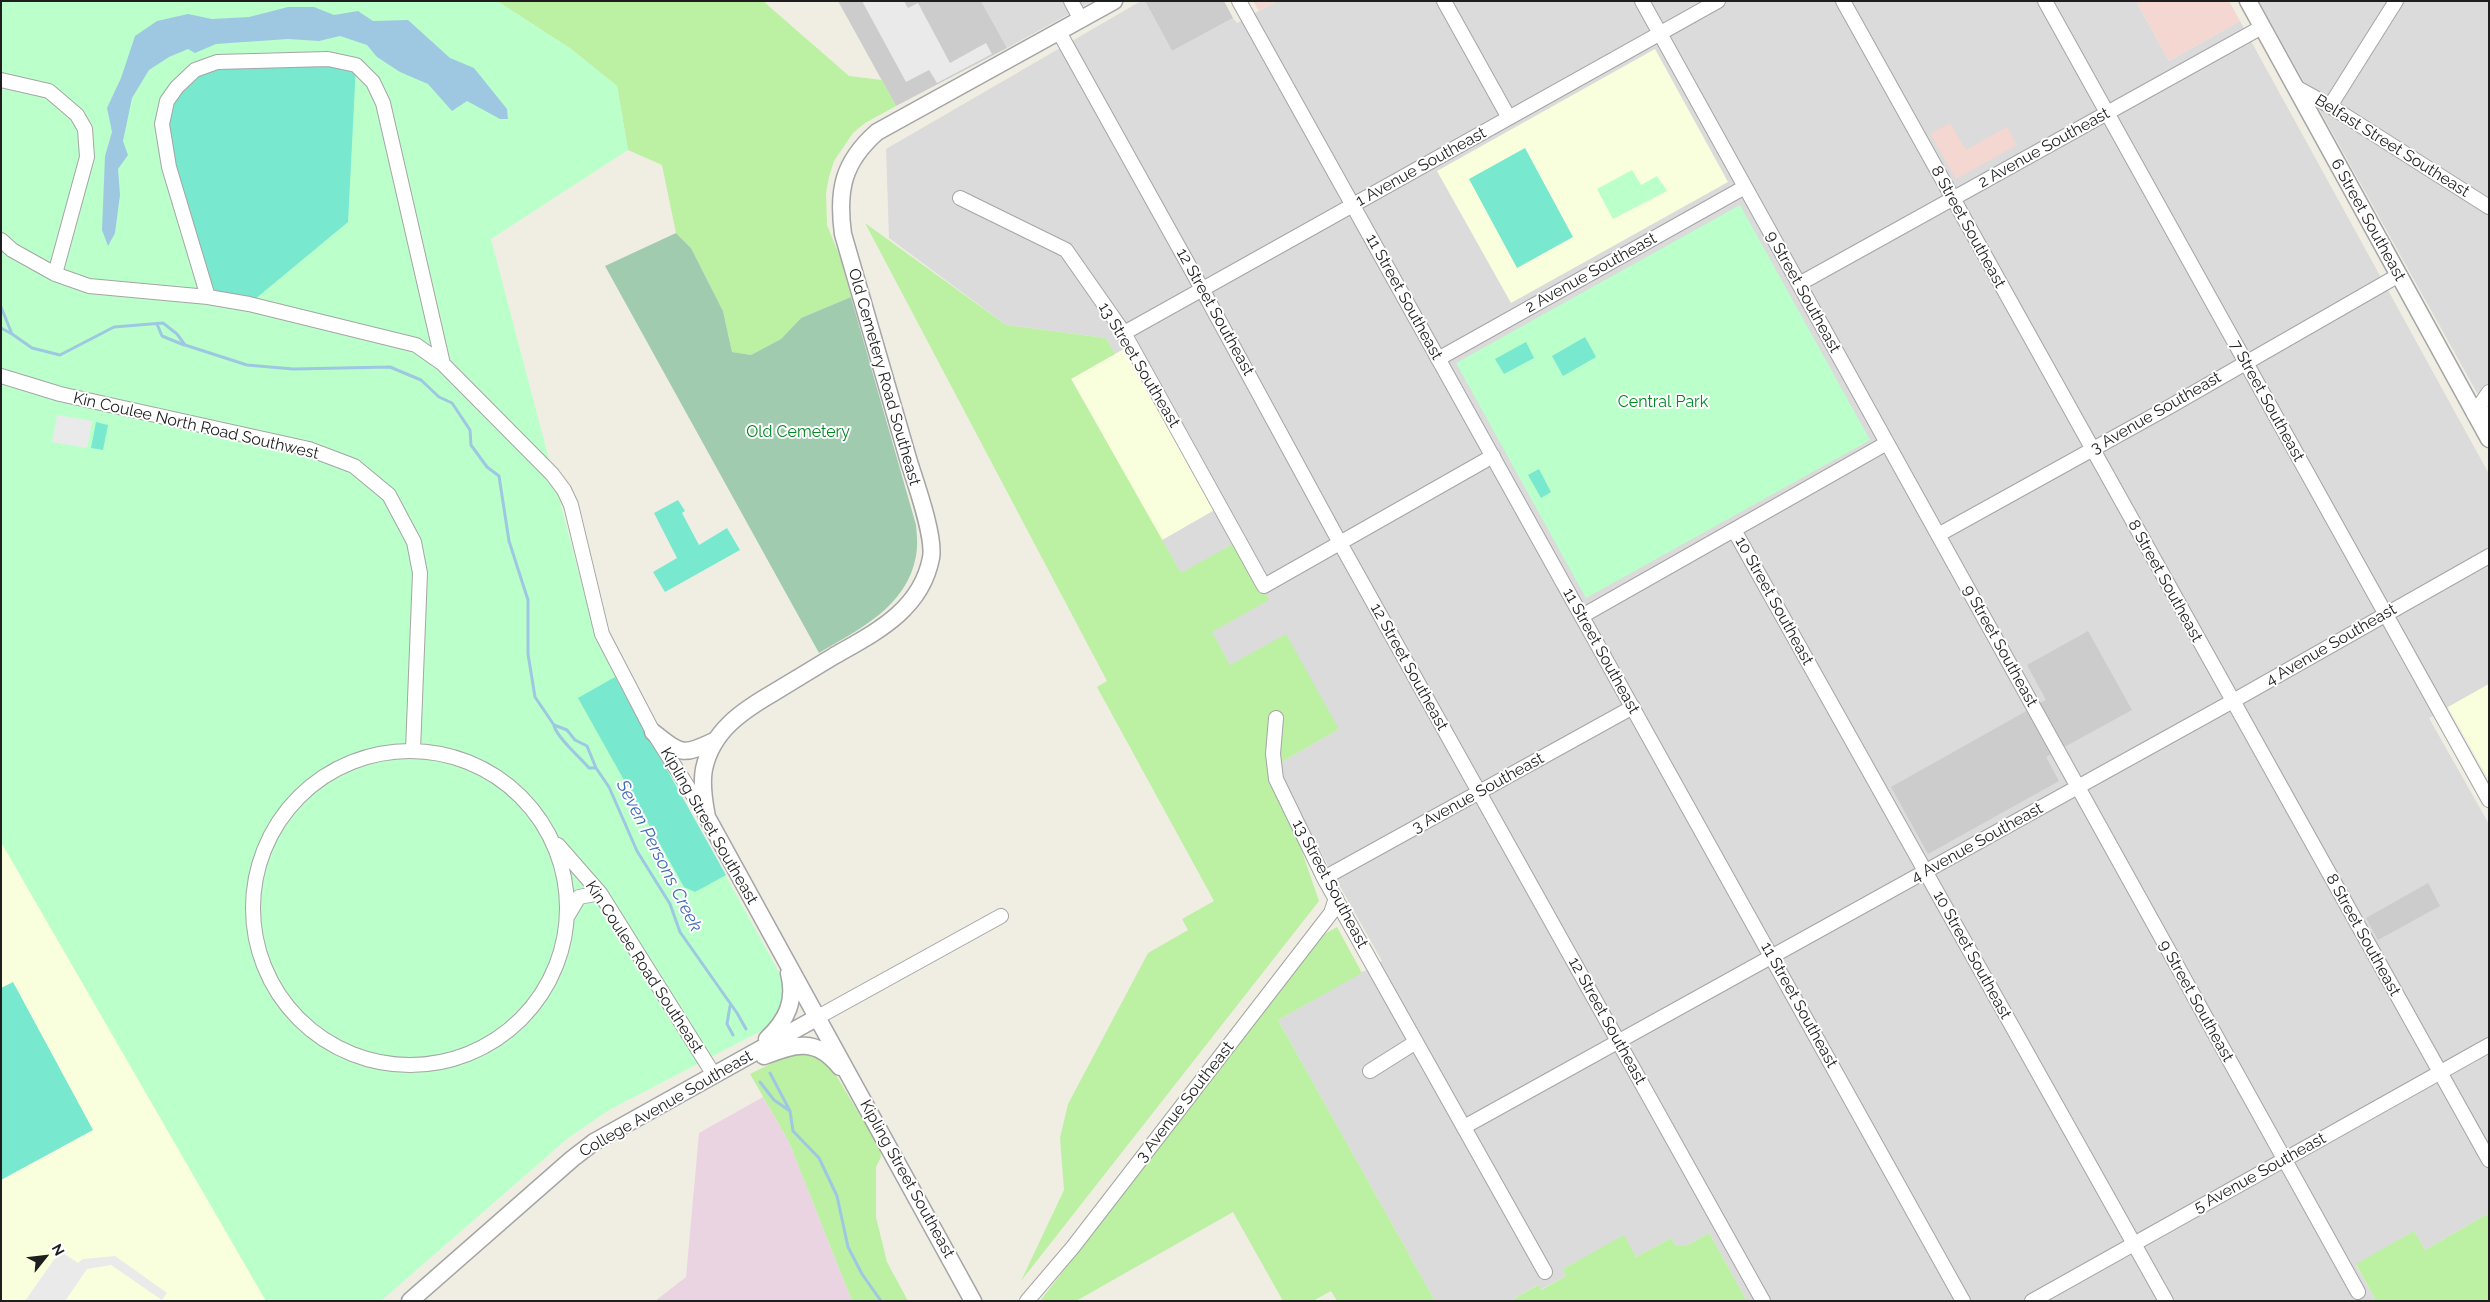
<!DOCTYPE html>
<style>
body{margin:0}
#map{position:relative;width:2490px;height:1302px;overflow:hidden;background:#f0eee3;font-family:Raleway,sans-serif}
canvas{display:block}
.frame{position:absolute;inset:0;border:2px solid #1e1e1e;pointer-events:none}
.north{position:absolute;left:20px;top:1232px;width:50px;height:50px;-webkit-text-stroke:4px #fff;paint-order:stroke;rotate:61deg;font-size:14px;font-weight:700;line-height:20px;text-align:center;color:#1e1e1e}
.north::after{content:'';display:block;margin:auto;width:18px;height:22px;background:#1e1e1e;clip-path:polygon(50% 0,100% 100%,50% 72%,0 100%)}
</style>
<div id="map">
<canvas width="2490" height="1302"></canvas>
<div class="frame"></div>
<div class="north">N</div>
</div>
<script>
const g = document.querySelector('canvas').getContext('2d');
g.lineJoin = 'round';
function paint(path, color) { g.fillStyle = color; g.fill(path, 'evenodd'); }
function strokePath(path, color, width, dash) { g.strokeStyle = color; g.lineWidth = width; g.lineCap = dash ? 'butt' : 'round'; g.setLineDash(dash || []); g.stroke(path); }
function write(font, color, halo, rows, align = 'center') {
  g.font = font + ' Raleway,sans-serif'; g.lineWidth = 4; g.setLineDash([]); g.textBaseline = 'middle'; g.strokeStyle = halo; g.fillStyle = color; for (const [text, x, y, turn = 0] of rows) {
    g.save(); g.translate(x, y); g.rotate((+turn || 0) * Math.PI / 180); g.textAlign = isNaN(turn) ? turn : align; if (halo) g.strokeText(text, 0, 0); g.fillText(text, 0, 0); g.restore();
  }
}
const residential = new Path2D(`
 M981,1H1093L1007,48Z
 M1141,1H1145L1172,51L1233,18L1237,23L1277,1H2136L2169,61L2240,21L2489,474V684L2429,718L2489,824V1213L2425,1250L2414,1231L2356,1265L2375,1299L2373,1301H1747L1709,1233L1686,1246H1676L1671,1238L1636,1257L1624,1236L1563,1269L1566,1276L1540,1290L1537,1285L1510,1301H1435L1278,1020L1382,961L1273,767L1339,729L1230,665L1211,632L1268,600L1236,542L1181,574L1162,540L1216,509L1126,348L1115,354L1106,338L1006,325L889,238L886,149Z
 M2259,1H2489V400L2477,393Z`);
const commercial = new Path2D(`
 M1253,1H1277L1259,11Z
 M2136,1H2229L2240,21L2169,61Z
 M1950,123L1966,150L2007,127L2017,145L1956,179L1930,134Z`);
const industrial = new Path2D(`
 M763,1097L789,1142L852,1301H655L686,1277L699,1133Z`);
const education = new Path2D(`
 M1655,49L1728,182L1511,303L1437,171Z
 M1126,348L1216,509L1162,540L1071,378Z
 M2489,684V780L2448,707Z
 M1,842L266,1301H1Z`);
const religious = new Path2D(`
 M838,1H981L1007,48L896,106Z
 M1145,1H1224L1233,18L1172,51Z
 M2088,631L2132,710L2046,757L2059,781L1928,854L1891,787L2046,700L2027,665Z
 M2428,883L2440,906L2378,940L2366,918Z`);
const grass = new Path2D(`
 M497,1H763L849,76L882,80L896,106L865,123L853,133L834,161L829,177L826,193L827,225L840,257L851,297L801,318L781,339L751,355L732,352L723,311L691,248L676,233L662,165L628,150L617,86L571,49Z
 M865,223L1006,325L1106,338L1115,354L1071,379L1181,573L1236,542L1269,600L1212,632L1230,665L1286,634L1339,729L1273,767L1319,901L1021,1281L1064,1190L1060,1138L1068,1104L1148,953L1188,930L1182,919L1214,901L1097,687L1107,681Z
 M1337,927L1362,973L1278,1020L1435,1301H1337L1331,1291L1313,1301H1283L1233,1212L1076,1301H1040L1323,935Z
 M798,1050L822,1058L833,1070L880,1149L881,1157L876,1167V1217L887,1262L908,1301H852L789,1142L750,1074Z
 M2489,1213V1301H2373L2375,1299L2356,1264L2414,1231L2425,1250Z
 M1709,1233L1747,1301H1510L1538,1285L1541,1290L1566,1276L1563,1269L1624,1235L1636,1257L1671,1238L1676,1246H1686Z`);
const cemetery = new Path2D(`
 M676,233L691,248L723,311L732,352L751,355L781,339L801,318L851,297L916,525C917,535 918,546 916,556C907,607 859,629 819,653L605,266Z`);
const park = new Path2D(`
 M1,1H497L571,49L617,86L628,150L491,239L597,642L780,974C788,995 783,1014 765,1029L609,1110L568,1138L381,1301H266L1,842Z
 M1632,170L1641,185L1657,176L1667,191L1613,219L1597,189Z
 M1740,205L1870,440L1586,598L1456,363Z`);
const pitch = new Path2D(`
 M220,62L356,65L348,222L249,304L208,297L169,167L167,101L177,87Z
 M1525,148L1573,237L1517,268L1469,179Z
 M1585,337L1596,357L1563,376L1552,356Z
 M1526,342L1534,358L1504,374L1495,359Z
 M96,422L108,425L103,450L91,448Z
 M1539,469L1551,492L1541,498L1528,475Z
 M678,500L685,511L682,513L699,545L727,528L740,550L665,592L653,572L677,558L654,513Z
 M615,677L726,875L695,892L684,887L578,698Z
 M13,982L93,1130L1,1180V988Z`);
const parking = new Path2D(`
 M862,1H904L908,8L918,3L950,63L986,43L992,54L937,83L929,70L906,82Z
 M57,415L92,421L87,448L52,442Z
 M60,1251L78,1263L83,1259L115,1256L167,1293L162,1300L111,1265L87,1269L65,1301H25Z`);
const water = new Path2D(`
 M288,7H314L334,15L358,11L373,21L408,20L450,58L474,68L507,109L508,119H500L467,101L452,111L428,84L400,72L377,57L367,45L340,36L319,41L288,39L216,44L195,53L188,49L169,57L149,70L132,98L123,141L128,155L118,169L120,195L115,233L108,246L102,230L105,156L112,132L107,108L121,78L135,36L157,21L188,14L212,19L249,17Z`);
const stream = new Path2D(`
 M1,307L12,334L32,348L60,355L114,327L163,323L177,334L185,345L247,365L293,369L390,367L421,380L439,397L452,403L470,430L471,445L487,467L499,476L509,541L528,600V654L535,697L554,725L567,730L575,740L587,746L596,768L609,787L637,851L670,904L680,932L737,1013L746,1029
 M157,324L162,336L184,345
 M1,328L12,334
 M554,726C559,740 579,756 589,768H596
 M730,1006L727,1024L733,1035
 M770,1073L790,1111L793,1131L819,1158L837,1196L848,1247L862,1274L881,1301
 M760,1082L774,1100L790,1111`);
const minor = new Path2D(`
 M1071,1L1081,20
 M1239,1L1963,1301
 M1444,1L1509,118
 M1642,1L2358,1292
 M1843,1L2489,1160
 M2045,1L2489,800
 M1059,32L1202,289L1340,543L1763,1301
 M1,80L49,91L77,115L85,129L87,157L55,274
 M2294,86L2330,106L2489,207
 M2330,106L2396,1
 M960,198L1066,250L1124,333L1264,586L1493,456
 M1,240L12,250L55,274L89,286L208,297L249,304L416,345L443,364L552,474L564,490L571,505L602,634L653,732L705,814
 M1799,284L2262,27
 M208,297L169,167L162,124L167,101L177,87L195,70L217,62L328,59L356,65L373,82L383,103L443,364
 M1124,333L1718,1
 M1438,359L1745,187
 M1,376L60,394L309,449L354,466L389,495L414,542L420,573L413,750
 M2478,409L2489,416
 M2474,414L2489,392
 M1734,530L2166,1301
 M1938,535L2169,407L2399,275
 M1582,616L1887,443
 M1276,718L1273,754L1276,779L1324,878L1545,1272
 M253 908a157 157 0 1 1 314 0a157 157 0 1 1-314 0Z
 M558,845L600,893L714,1075
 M1324,878L1633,707
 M567,917L579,897L600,893
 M818,1017L1001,916
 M1370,1071L1416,1042
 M1464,1127L2233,701L2489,556
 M1027,1301L1073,1247L1331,913L1336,898
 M2032,1301L2489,1045`);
const tertiary = new Path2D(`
 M2248,1L2489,439
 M653,732C682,755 682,756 716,740
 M767,1039C787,1020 796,1001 789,973
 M764,1056C795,1044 816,1037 840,1067
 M410,1301L572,1159L594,1142L818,1017
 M973,1301L707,817C704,802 701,785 704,769C712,731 742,711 773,693C793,681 814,668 834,656C876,632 921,610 931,558C935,537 916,484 909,462C887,386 865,310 843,234C837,190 843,162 877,132L1114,1`);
const streetNames = [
 ["Belfast Street Southeast",2392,146,32],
 ["2 Avenue Southeast",2044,148,-29],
 ["1 Avenue Southeast",1421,167,-29],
 ["6 Street Southeast",2368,220,61],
 ["8 Street Southeast",1968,227,61],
 ["2 Avenue Southeast",1591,273,-29],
 ["9 Street Southeast",1803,292,61],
 ["11 Street Southeast",1404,297,61],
 ["12 Street Southeast",1215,312,61],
 ["13 Street Southeast",1139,365,59],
 ["Old Cemetery Road Southeast",884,377,74],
 ["7 Street Southeast",2267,401,61],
 ["3 Avenue Southeast",2156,413,-30],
 ["Kin Coulee North Road Southwest",196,426,13],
 ["8 Street Southeast",2165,581,61],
 ["10 Street Southeast",1774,601,61],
 ["4 Avenue Southeast",2331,645,-30],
 ["9 Street Southeast",2000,646,61],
 ["11 Street Southeast",1601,651,61],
 ["12 Street Southeast",1409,667,61],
 ["3 Avenue Southeast",1478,793,-29],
 ["Kipling Street Southeast",709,826,60],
 ["4 Avenue Southeast",1977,843,-29],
 ["13 Street Southeast",1330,884,62],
 ["8 Street Southeast",2363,935,61],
 ["10 Street Southeast",1972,955,61],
 ["Kin Coulee Road Southeast",644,967,57],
 ["9 Street Southeast",2196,1001,61],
 ["11 Street Southeast",1799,1005,61],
 ["12 Street Southeast",1607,1021,61],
 ["3 Avenue Southeast",1185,1102,-52],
 ["College Avenue Southeast",666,1104,-30],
 ["5 Avenue Southeast",2260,1173,-29],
 ["Kipling Street Southeast",907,1179,61]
];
const parkNames = [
 ["Central Park",1663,402],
 ["Old Cemetery",798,432]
];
const waterNames = [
 ["Seven Persons Creek",659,856,63]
];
paint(residential, '#dcdbdb');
paint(commercial, '#f3d7d0');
paint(industrial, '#ead4e2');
paint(education, '#f9ffdd');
paint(religious, '#ccc');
paint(grass, '#bcf0a3');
paint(cemetery, '#a1cbaf');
paint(park, '#bbffcb');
paint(pitch, '#78e8cf');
paint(parking, '#eaeaea');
paint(water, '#9ec8e2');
strokePath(stream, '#9ec8e2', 3);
strokePath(minor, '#a5a5a5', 16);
strokePath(tertiary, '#a5a5a5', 19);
strokePath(minor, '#fff', 14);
strokePath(tertiary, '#fff', 16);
write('16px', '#1e1e1e', '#fff', streetNames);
write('16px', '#082', '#fff', parkNames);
write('italic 18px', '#4068b8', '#fff', waterNames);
</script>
